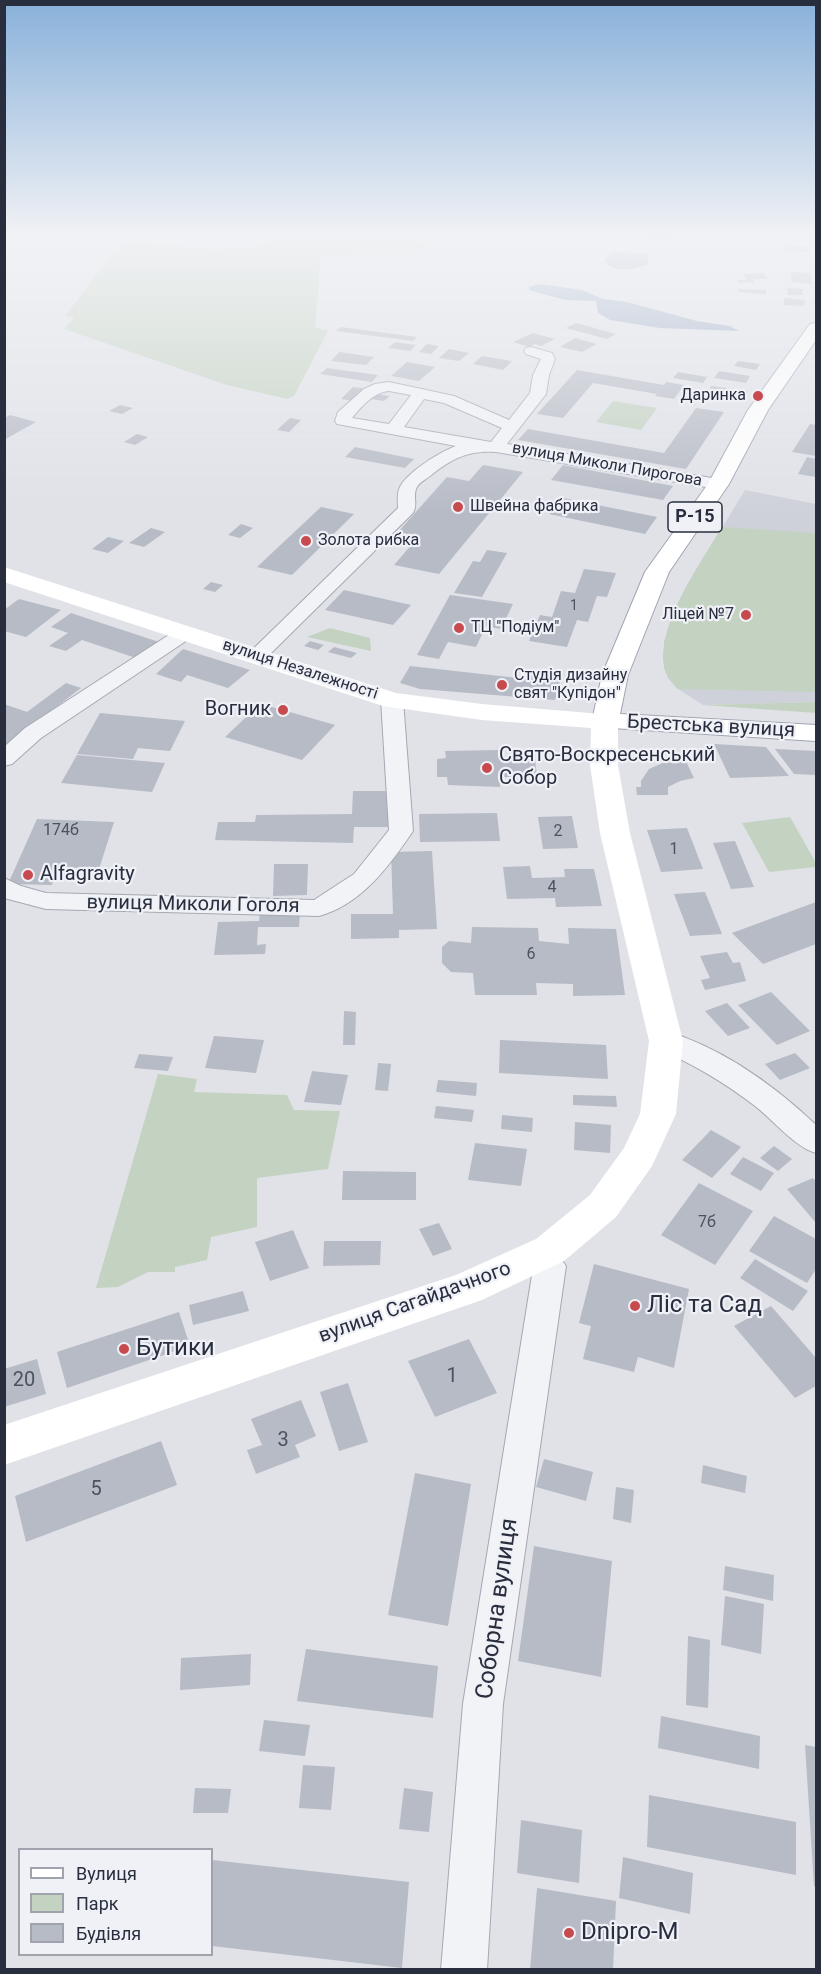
<!DOCTYPE html>
<meta charset="utf-8">
<style>
body{margin:0}
#map{position:relative;width:821px;height:1974px;overflow:hidden;background:#e0e2e8;font-family:Roboto,sans-serif}
canvas{display:block}
.frame{position:absolute;inset:0;border:6px solid #292e3f;pointer-events:none}
.legend{position:absolute;left:18px;top:1848px;width:195px;height:108px;box-sizing:border-box;background:#eff1f6;border:2px solid #a0a3ad;margin:0;padding:8px 10px;list-style:none;font-size:18px;color:#292e3f}
.legend li{display:flex;align-items:center;gap:12px;height:30px}
.legend b{width:30px;border:2px solid #a0a3ad}
</style>
<div id="map">
<canvas width="821" height="1974"></canvas>
<div class="frame"></div>
<ul class="legend">
<li><b style="height:8px;background:#fff"></b>Вулиця</li>
<li><b style="height:16px;background:#c3d2c1"></b>Парк</li>
<li><b style="height:16px;background:#b7bbc5"></b>Будівля</li>
</ul>
</div>
<script>
const g = document.querySelector('canvas').getContext('2d');
g.lineJoin = 'round';
function paint(path, color) { g.fillStyle = color; g.fill(path, 'evenodd'); }
function strokePath(path, color, width, dash) { g.strokeStyle = color; g.lineWidth = width; g.lineCap = dash ? 'butt' : 'round'; g.setLineDash(dash || []); g.stroke(path); }
function write(font, color, halo, rows, align = 'center') {
  g.font = font + ' Roboto,sans-serif'; g.lineWidth = 4.5; g.setLineDash([]); g.textBaseline = 'middle'; g.strokeStyle = halo; g.fillStyle = color; for (const [text, x, y, turn = 0] of rows) {
    g.save(); g.translate(x, y); g.rotate((+turn || 0) * Math.PI / 180); g.textAlign = isNaN(turn) ? turn : align; if (halo) g.strokeText(text, 0, 0); g.fillText(text, 0, 0); g.restore();
  }
}
const built = new Path2D(`
 M745,490L816,504V702L703,705L678,689L668,678L664,667V641L685,589Z`);
const green = new Path2D(`
 M279,237H408L432,249L321,255L315,327L328,331L294,396L287,399L227,385L64,329L74,318L65,316L121,243L181,244V249L256,248Z
 M613,401L657,408L641,430L596,422Z
 M722,527L816,533V692L678,689C672,683 665,675 664,666C657,624 701,562 722,527Z
 M330,628L370,638L371,651L307,637Z
 M816,702V713L703,705Z
 M790,817L816,863V867L769,872L742,823Z
 M158,1074L197,1079L194,1092L287,1095L294,1110L340,1111L328,1169L257,1178V1227L211,1237L207,1260L175,1267V1272H148L118,1287L96,1288Z`);
const water = new Path2D(`
 M613,252L646,253L648,257V264C635,270 613,273 604,261L609,254Z
 M539,284L582,290L603,299L627,302L697,321L730,326L739,331L660,328L610,320L598,313L596,301L565,300L529,290V287Z`);
const building = new Path2D(`
 M648,237H671L669,242L646,241Z
 M784,245L810,246L811,252L784,251Z
 M791,272L811,273V284L791,282Z
 M764,273L768,279H752L755,282L739,283L737,280H747L743,274Z
 M787,288L802,289L803,295H788Z
 M738,289L766,290V294L738,292Z
 M784,298L805,300L804,306L784,305Z
 M576,323L616,334L607,339L566,328Z
 M341,327L417,337L413,341L336,331Z
 M533,333L555,339L541,346L535,344L529,347L513,342Z
 M575,338L597,344L582,352L560,347Z
 M395,342L416,345L410,351L388,348Z
 M427,344L439,346L431,354L419,352Z
 M449,349L469,353L459,361L439,358Z
 M339,352L374,357L366,365L331,361Z
 M482,356L512,361L503,370L473,364Z
 M738,361L760,364L756,370L734,366Z
 M407,362L435,367L419,381L391,376Z
 M327,368L378,375L372,382L320,374Z
 M577,370L664,385L666,382L684,385L674,399L655,396L657,394L593,383L563,418L537,414Z
 M719,371L750,376L746,383L714,378Z
 M678,372L707,377L703,383L673,378Z
 M711,386L727,388L722,399L707,397Z
 M353,387L369,389L358,402L341,399Z
 M736,389L748,391L742,402L729,400Z
 M377,394L390,396L384,401L371,399Z
 M120,405L133,408L122,414L109,411Z
 M696,408L724,412L686,469L518,440L528,429L664,453Z
 M10,415L36,422L4,440V418Z
 M290,418L301,420L289,432L277,430Z
 M810,424L816,425V456L792,452Z
 M137,434L148,437L135,445L124,442Z
 M355,447L414,459L405,468L345,457Z
 M807,457L816,459V477L798,474Z
 M483,465L523,472L439,574L394,565L419,536L398,532L447,477L469,481Z
 M563,465L673,486L663,500L551,480Z
 M563,498L657,517L645,534L549,514Z
 M321,507L354,514L292,575L257,567Z
 M241,524L253,528L240,538L228,535Z
 M151,528L165,532L144,547L129,543Z
 M108,537L124,541L108,553L92,549Z
 M487,550L507,553L482,597L454,593L473,561L480,562Z
 M584,569L616,573L607,597L597,596L588,622L577,620L567,647L529,641L540,615L552,617L561,591L575,593Z
 M211,582L223,585L215,592L203,589Z
 M344,590L411,605L393,625L325,610Z
 M450,595L513,604L501,629L486,626L476,647L448,642L439,659L417,655Z
 M19,599L61,610L26,637L4,631V610Z
 M71,613L162,643L139,659L82,640L66,651L49,646L68,633L51,627Z
 M310,641L324,645L318,650L304,646Z
 M334,647L357,653L351,658L328,652Z
 M183,649L250,670L228,688L187,675L181,682L156,674Z
 M410,666L527,679L526,675L561,678L555,700L420,689L400,683Z
 M66,683L81,688L4,747V704L27,712Z
 M260,704L283,710L335,725L302,760L225,737Z
 M100,713L185,721L170,751L138,748L133,759L77,754Z
 M714,744L766,747L789,776L730,778Z
 M775,749L816,751V775L794,774Z
 M499,750L500,759H535L537,777H500V787L448,785L447,777H437V759L446,758L445,751Z
 M77,755L165,763L152,792L61,783Z
 M683,755L694,778L680,781L668,787V795H637L636,787H641V781L649,769L672,759L670,757Z
 M353,791H391L390,827H354L353,843L215,840L218,822H255L256,815L352,814Z
 M497,813L500,841L420,842L419,814Z
 M572,816L578,848L543,849L538,817Z
 M37,819L114,822L99,869L59,867L52,885L8,884Z
 M687,828L703,869L661,872L647,830Z
 M735,841L754,887L731,889L713,843Z
 M432,851L437,929L399,930V938L351,939V914H393L391,852Z
 M274,864H308L307,895L273,896Z
 M530,866L532,878L565,877L564,869H594L602,906L556,907L555,898L507,899L503,867Z
 M705,892L722,934L690,936L674,894Z
 M816,902V944L763,964L732,933Z
 M260,913H300L299,927H258L257,945L266,944L265,954L214,955L218,922L259,921Z
 M472,927L538,928L539,941L569,944L568,928L616,929L625,995L573,996V984L536,983L537,995H475L473,973L451,972L442,963V947L449,941L471,943Z
 M727,952L733,963L740,962L746,981L705,990L701,980L710,978L700,956Z
 M771,992L810,1031L777,1045L738,1005Z
 M727,1003L750,1028L728,1036L705,1011Z
 M344,1011L356,1012L355,1045H343Z
 M214,1036L264,1040L256,1073L205,1068Z
 M500,1040L606,1045L608,1079L499,1073Z
 M795,1053L810,1068L780,1080L765,1064Z
 M139,1054L173,1057L168,1071L134,1068Z
 M378,1063L391,1064L388,1091L375,1090Z
 M312,1071L348,1075L341,1105L304,1102Z
 M438,1080L477,1083L476,1096L436,1092Z
 M573,1095L616,1096L617,1107L573,1105Z
 M436,1106L474,1110L472,1122L434,1118Z
 M502,1115L533,1118L532,1132L501,1129Z
 M575,1122L611,1125L610,1153L574,1150Z
 M711,1130L741,1147L712,1178L682,1160Z
 M475,1143L527,1149L521,1186L468,1180Z
 M774,1146L792,1159L778,1171L760,1158Z
 M743,1157L774,1173L761,1191L730,1174Z
 M343,1171L416,1172V1200H342Z
 M813,1178L816,1182V1223L787,1189Z
 M699,1183L753,1211L715,1265L661,1235Z
 M774,1216L816,1239V1269L807,1283L749,1251Z
 M439,1223L452,1249L433,1256L419,1229Z
 M293,1230L309,1268L270,1281L255,1242Z
 M324,1241H381L380,1265L323,1266Z
 M755,1259L808,1291L793,1311L740,1278Z
 M594,1264L689,1289L674,1368L638,1357L634,1372L583,1359L591,1326L579,1323Z
 M243,1291L249,1311L193,1325L189,1305Z
 M771,1306L816,1358V1386L795,1398L734,1326Z
 M179,1312L190,1346L67,1388L57,1352Z
 M469,1339L497,1393L435,1417L408,1361Z
 M37,1359L46,1394L4,1407V1369Z
 M348,1383L368,1442L339,1451L320,1392Z
 M301,1400L316,1436L295,1445L300,1457L256,1474L247,1450L262,1445L251,1419Z
 M161,1441L177,1485L26,1542L15,1496Z
 M544,1459L593,1472L586,1501L536,1487Z
 M703,1465L747,1476L745,1493L701,1483Z
 M415,1473L471,1484L448,1626L388,1615Z
 M616,1487L634,1490L631,1523L613,1519Z
 M534,1546L612,1561L601,1677L518,1661Z
 M725,1566L774,1575L773,1601L723,1590Z
 M725,1596L764,1604L761,1654L721,1645Z
 M688,1636L710,1640L708,1708L686,1705Z
 M306,1649L438,1666L433,1718L297,1701Z
 M251,1654L250,1685L180,1690L181,1658Z
 M661,1716L760,1736L759,1769L658,1748Z
 M264,1720L310,1725L305,1756L259,1751Z
 M805,1745L816,1747V1887L814,1886Z
 M303,1765L335,1767L331,1810L299,1808Z
 M195,1788L231,1789L228,1813H193Z
 M404,1788L433,1792L429,1832L399,1829Z
 M649,1795L796,1822V1875L647,1847Z
 M521,1820L582,1830L579,1883L517,1873Z
 M623,1857L693,1873L690,1914L619,1898Z
 M212,1860L409,1882L402,1968L212,1946Z
 M537,1888L616,1901L613,1970H530Z`);
const street = new Path2D(`
 M531,347L552,353L555,359L549,375L546,394L507,444L718,479L724,480L727,484L724,488L718,489L496,452C468,450 451,459 430,476C425,480 418,483 416,489C413,498 418,505 413,513L264,660L257,662L250,660L247,656L250,652L398,508C398,502 397,495 399,489C405,473 440,452 456,446L337,424L335,421L338,412L364,389L375,384L389,382L454,396L509,420L530,393L533,375L541,359L526,354L524,351L526,348ZM389,391L411,395L389,424L352,418C361,407 374,392 389,391ZM424,399L444,403L502,428L491,442L404,427Z
 M185,627L192,629L195,633L192,637L41,738L12,764L4,766V747L25,728L178,629Z
 M392,694L400,695L403,700L413,831C390,865 361,905 319,916L46,909L4,898V878L21,886L46,893L314,900L354,874L389,830L381,700L384,695Z
 M666,1031C722,1048 774,1085 816,1125V1153C796,1148 773,1120 755,1106C725,1083 692,1063 656,1048L652,1041L656,1034Z
 M541,1242L552,1246L566,1266L503,1704L487,1970H441L463,1704L533,1269L525,1255L530,1246Z`);
const secondary = new Path2D(`
 M4,567L396,693L482,704L614,715L618,721V765L630,833L683,1041L676,1114L652,1166L616,1217L564,1261L482,1300L4,1465V1425L456,1275L536,1239L590,1195L624,1148L640,1114L649,1041L600,833L590,765L591,728L482,720L383,706L4,582Z`);
const primary = new Path2D(`
 M816,323V340L768,410L729,484L669,572L628,675L620,714L816,725V741L596,727L592,721L602,675L645,572L708,484L748,410L810,324Z`);
const markers = [
 [758,396,6,"#c74b4e"],
 [458,507,6,"#c74b4e"],
 [306,541,6,"#c74b4e"],
 [746,615,6,"#c74b4e"],
 [459,628,6,"#c74b4e"],
 [502,685,6,"#c74b4e"],
 [283,710,6,"#c74b4e"],
 [487,768,6,"#c74b4e"],
 [28,875,6,"#c74b4e"],
 [635,1306,6,"#c74b4e"],
 [124,1349,6,"#c74b4e"],
 [569,1933,6,"#c74b4e"]
];
const farNumbernames = [
 ["1",574,606]
];
const farPoinames = [
 ["Даринка",746,396,"right"],
 ["Швейна фабрика",470,507],
 ["Золота рибка",318,541],
 ["Ліцей №7",734,615,"right"],
 ["ТЦ \"Подіум\"",471,628],
 ["Студія дизайну",514,676],
 ["свят \"Купідон\"",514,694]
];
const farStreetnames = [
 ["вулиця Миколи Пирогова",607,465,10],
 ["вулиця Незалежності",300,670,18]
];
const numberNames = [
 ["174б",61,831],
 ["2",558,832],
 ["1",674,850],
 ["4",552,888],
 ["6",531,955],
 ["7б",707,1223]
];
const shields = [
 [695,517,54]
];
const shieldNames = [
 ["Р-15",695,517]
];
const poiNames = [
 ["Вогник",271,710,"right"],
 ["Свято-Воскресенський",499,756],
 ["Собор",499,779],
 ["Alfagravity",40,875]
];
const streetNames = [
 ["Брестська вулиця",711,727,3],
 ["вулиця Миколи Гоголя",193,905,1],
 ["вулиця Сагайдачного",415,1303,-20]
];
const nearNumbernames = [
 ["1",452,1377],
 ["20",24,1381],
 ["3",283,1441],
 ["5",96,1490]
];
const nearPoinames = [
 ["Ліс та Сад",647,1306],
 ["Бутики",136,1349],
 ["Dnipro-M",581,1933]
];
const nearStreetnames = [
 ["Соборна вулиця",498,1609,-82]
];
paint(built, '#ced1da');
paint(green, '#c3d2c1');
paint(water, '#9cacc6');
paint(building, '#b7bbc5');
strokePath(street, '#a5a8b2', 2);
strokePath(primary, '#a0a5b3', 2);
paint(street, '#f2f3f7');
paint(secondary, '#fff');
paint(primary, '#fff');
const sky = g.createLinearGradient(0, 0, 0, 513);
sky.addColorStop(0, '#89b1da');
sky.addColorStop(0.46, '#f1f2f5');
sky.addColorStop(1, '#f1f2f500');
g.fillStyle = sky;
g.fillRect(0, 0, 821, 513);
for (const [x, y, r, color] of markers) { const dot = new Path2D(); dot.arc(x, y, r, 0, 2 * Math.PI); g.fillStyle = color; g.fill(dot); strokePath(dot, '#eff1f6', 2); }
write('14px', '#4c5160', null, farNumbernames);
write('16px', '#292e3f', '#eff1f6', farPoinames, 'left');
write('16px', '#292e3f', '#eff1f6', farStreetnames);
write('16px', '#4c5160', null, numberNames);
for (const [x, y, w] of shields) { const box = new Path2D(); box.roundRect(x - w / 2, y - 15, w, 30, 4.5); g.fillStyle = '#eff1f6'; g.fill(box); strokePath(box, '#292e3f', 1.5); }
write('bold 18px', '#292e3f', null, shieldNames);
write('20px', '#292e3f', '#eff1f6', poiNames, 'left');
write('20px', '#292e3f', '#eff1f6', streetNames);
write('20px', '#4c5160', null, nearNumbernames);
write('24px', '#292e3f', '#eff1f6', nearPoinames, 'left');
write('24px', '#292e3f', '#eff1f6', nearStreetnames);
</script>
